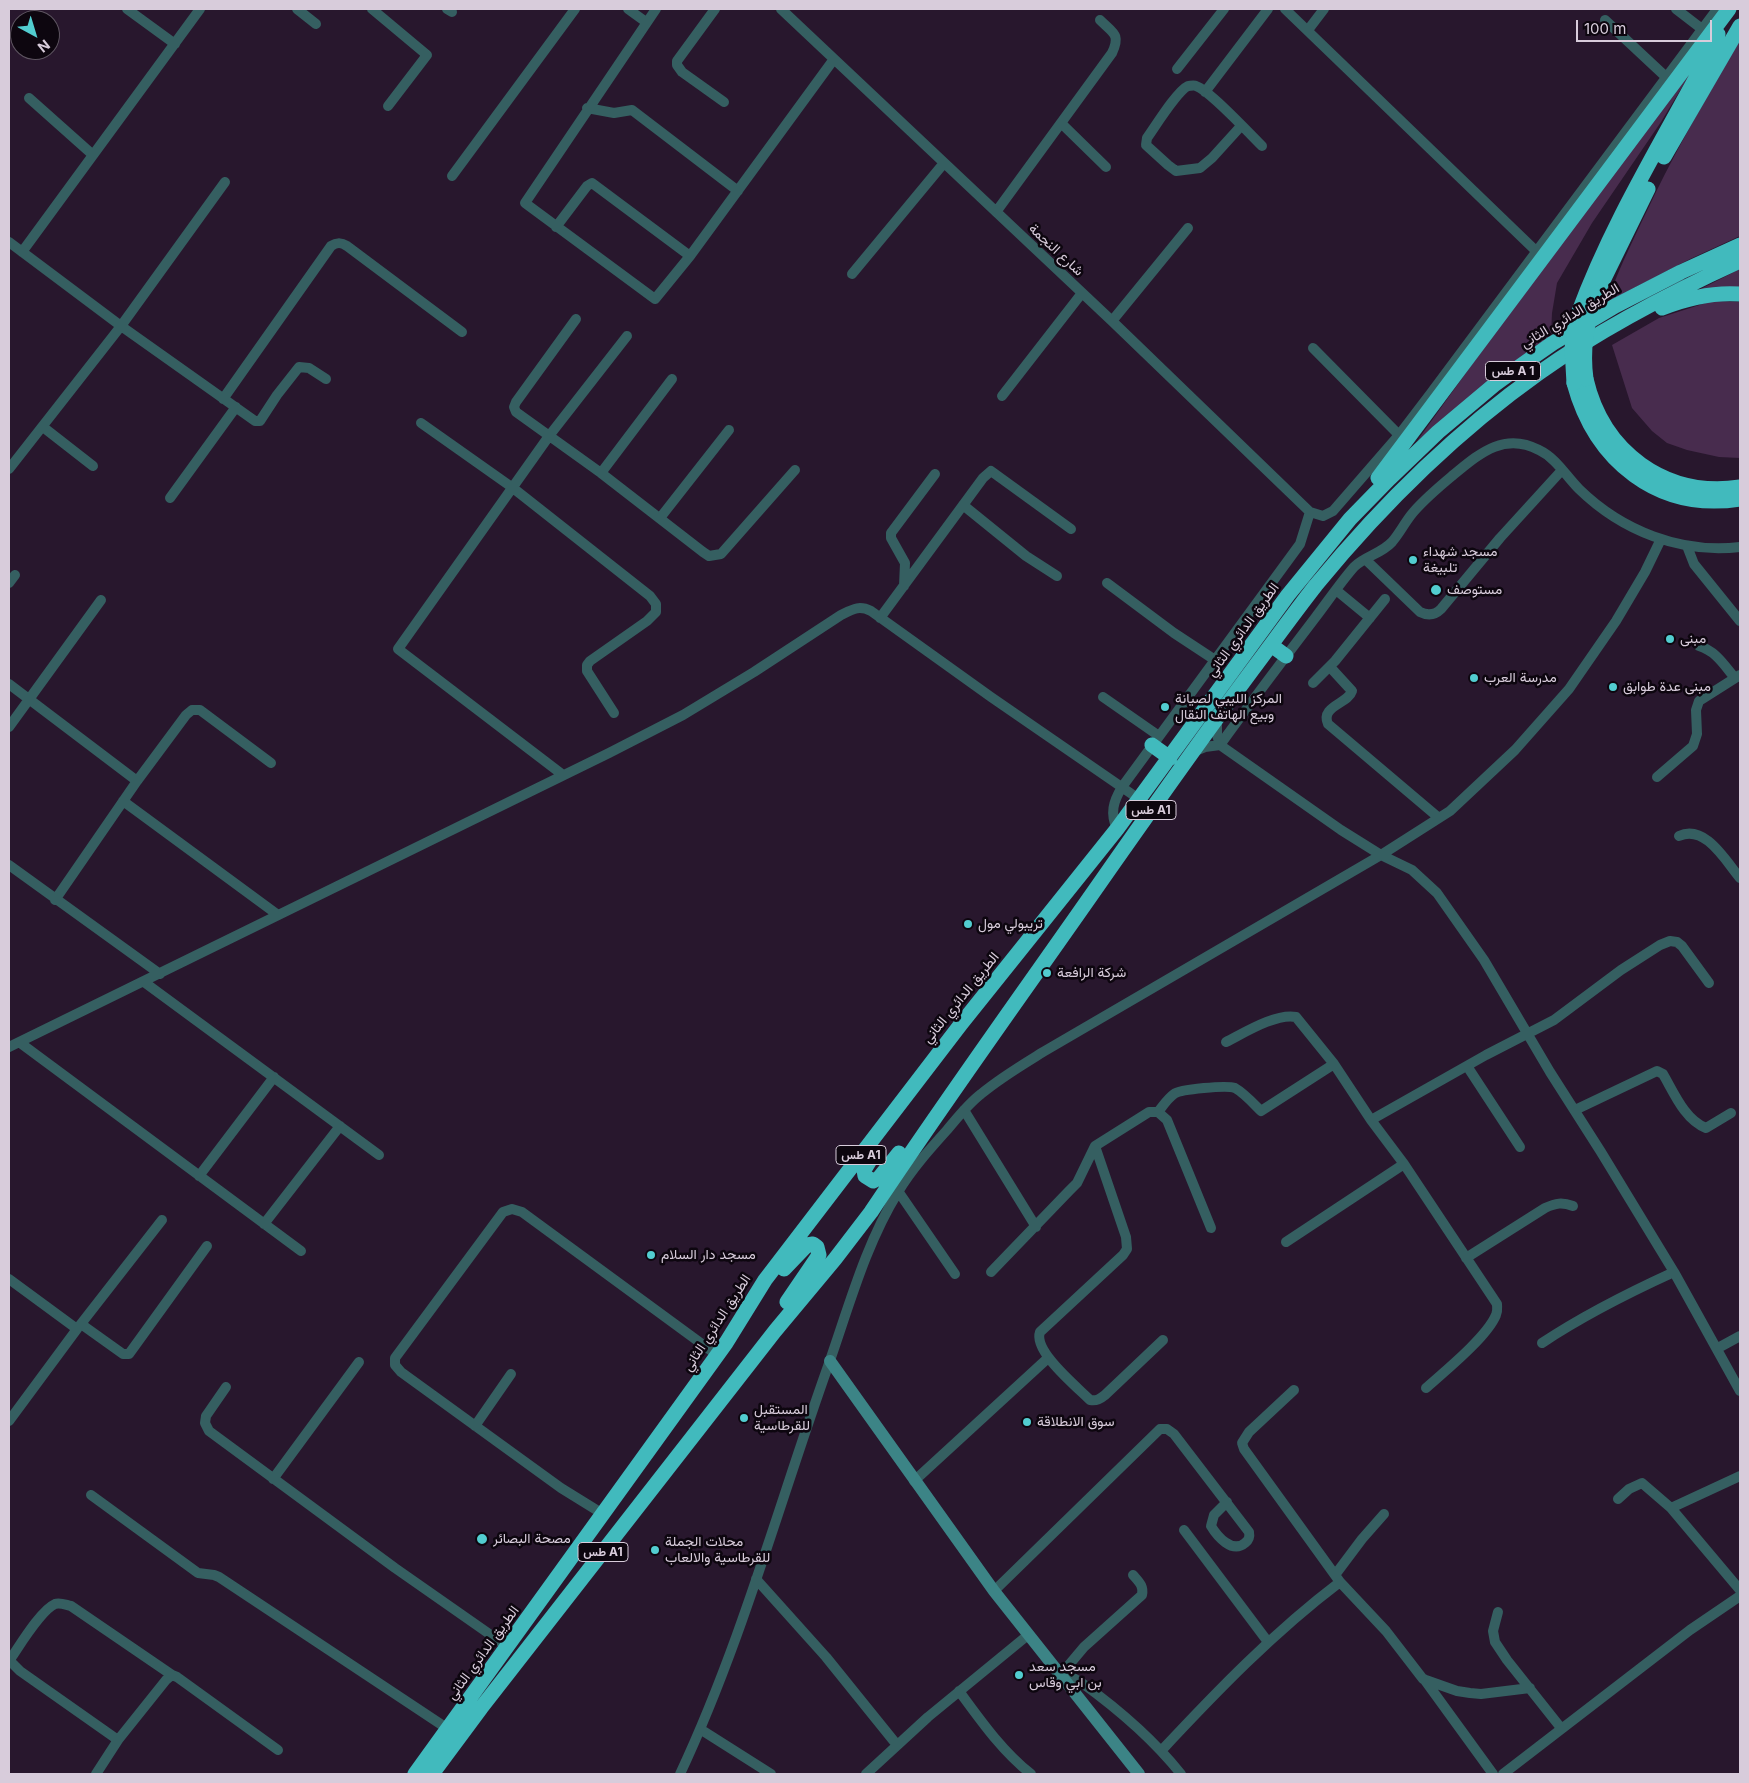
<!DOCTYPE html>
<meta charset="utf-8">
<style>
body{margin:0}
#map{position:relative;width:1749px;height:1783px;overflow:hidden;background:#28172d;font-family:Inter,sans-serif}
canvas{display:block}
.frame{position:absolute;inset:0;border:10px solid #d8ccdb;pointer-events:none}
.north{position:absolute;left:10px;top:10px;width:50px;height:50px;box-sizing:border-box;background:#0d060f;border:1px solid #5e5561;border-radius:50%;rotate:141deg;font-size:14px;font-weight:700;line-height:20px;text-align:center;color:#d8ccdb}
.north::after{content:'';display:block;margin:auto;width:18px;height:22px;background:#52cdd0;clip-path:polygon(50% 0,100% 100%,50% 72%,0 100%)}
.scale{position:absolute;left:1576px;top:20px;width:136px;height:22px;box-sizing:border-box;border:2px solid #d8ccdb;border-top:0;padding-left:6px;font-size:15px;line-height:18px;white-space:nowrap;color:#d8ccdb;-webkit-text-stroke:4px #0d060f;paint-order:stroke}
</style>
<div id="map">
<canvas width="1749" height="1783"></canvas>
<div class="frame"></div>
<div class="north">N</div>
<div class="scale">100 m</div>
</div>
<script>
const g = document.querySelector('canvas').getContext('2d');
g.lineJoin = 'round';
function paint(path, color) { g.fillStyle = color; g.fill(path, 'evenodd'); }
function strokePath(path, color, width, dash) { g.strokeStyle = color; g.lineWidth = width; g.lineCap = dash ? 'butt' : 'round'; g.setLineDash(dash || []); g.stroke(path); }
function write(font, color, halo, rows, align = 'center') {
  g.font = font + ' Inter,Vazirmatn,sans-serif'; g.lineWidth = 5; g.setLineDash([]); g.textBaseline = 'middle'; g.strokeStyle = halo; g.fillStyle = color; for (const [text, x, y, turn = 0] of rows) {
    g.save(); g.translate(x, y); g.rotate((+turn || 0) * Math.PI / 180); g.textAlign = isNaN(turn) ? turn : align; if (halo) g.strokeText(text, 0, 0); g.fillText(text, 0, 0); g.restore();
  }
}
const green = new Path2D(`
 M1740,40V236L1690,259L1607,302C1620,265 1638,230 1655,194C1681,141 1710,91 1740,40Z
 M1699,59L1661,122L1592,223L1557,283L1552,313L1551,336L1417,441L1527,288Z
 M1740,269V289L1687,296Z
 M1712,301L1740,302V458L1719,457L1687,450L1667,443L1652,431L1632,408L1612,345L1659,318Z`);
const street = new Path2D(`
 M127,9L175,44
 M297,9L316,24
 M372,9L427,55L388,106
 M447,9L452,12
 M628,9L646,22
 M656,9L525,203L655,299L690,256L834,59
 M715,9L677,61V65L682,72L724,102
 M781,9L1112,321L1310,512L1323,516L1333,511L1399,435L1431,393L1715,12L1719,9
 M1285,9L1536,251
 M1676,9L1702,29
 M1605,20L1666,77
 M1308,30L1324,9
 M1177,69L1224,9
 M1205,92L1268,9
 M29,98L93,155
 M587,108L614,113L632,110L738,191
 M1061,123L1106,167
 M1241,126L1212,158L1200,168L1176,171L1168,165L1146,145L1147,138C1155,127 1177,91 1188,86C1190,86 1194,85 1196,86C1209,90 1250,134 1262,146
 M452,176L575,9
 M996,212L1112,53C1121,34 1113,33 1100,20
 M556,227L587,186L592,183L690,256
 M9,242L121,326L255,421H260L277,395L299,367L309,368L326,379
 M22,252L200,9
 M852,274L944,163
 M576,319L516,402L514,407L516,412L601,473L703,552L709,556L721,554L795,470
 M1112,321L1188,228
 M1313,348L1399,435
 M1002,396L1082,293
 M223,399L331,246C337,242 341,242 347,246L462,332
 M421,423L513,488L650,596L656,604V612L647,621L590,661L587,665V671L614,713
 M43,427L93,466
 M9,469L121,326L225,182
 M601,473L672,379
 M170,498L236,407
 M963,505L1026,556L1057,576
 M660,518L729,430
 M1687,546L1694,564L1740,621
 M1365,559L1420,612C1428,616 1435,615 1441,609L1500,538L1562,470
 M9,583L15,575
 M1107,583L1174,633L1215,660
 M904,586L905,563L891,538V533L935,474
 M1336,590L1370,618
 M880,618L983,478L991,471L1071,529
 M1699,646C1716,651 1724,665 1735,678
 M1330,667L1352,691C1348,704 1320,706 1328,724L1439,818
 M1313,683L1335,661L1385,599
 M9,684L137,781
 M1103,697L1159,736
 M1217,718V735L1220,745L1341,830L1381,855L1412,870L1437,893L1484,960L1550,1072L1601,1152L1674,1272L1740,1391
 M9,727L101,600
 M1195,751L1205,747L1220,745C1251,702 1283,660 1315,618C1328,601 1340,583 1354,567C1365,556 1381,554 1392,542C1399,534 1404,524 1411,515C1423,500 1438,488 1452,476C1478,455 1503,431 1539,450C1556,458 1566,476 1579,489C1622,531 1681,554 1740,547
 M563,775L398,649L549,436L627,336
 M1657,777L1693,746L1697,734L1696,710L1699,701L1740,675
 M123,801L278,915
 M1117,829C1110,813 1113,802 1122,787L1300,544L1310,512
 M1679,836C1705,824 1725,860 1740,878
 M9,865L160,974
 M55,900L137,781L186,715L192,710H200L271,763
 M144,982L379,1155
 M19,1042L301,1251
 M1226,1042C1244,1033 1276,1013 1296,1017L1334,1064L1371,1120L1404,1164L1497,1304C1497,1308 1498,1311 1496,1315C1487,1337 1444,1372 1426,1388
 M9,1047L609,753L683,715L754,672L841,615C853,609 859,605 871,611L991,697L1139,799
 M1467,1066L1520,1147
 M964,1110L1036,1227
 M1575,1110L1657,1071L1663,1074C1674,1093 1685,1120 1706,1128L1731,1113
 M1158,1112C1163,1106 1167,1099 1174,1094C1180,1089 1227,1085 1235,1088C1244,1093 1254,1104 1261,1111L1334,1064
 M1371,1120L1486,1055L1554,1020L1621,970L1660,945L1670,941L1677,942L1682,946L1709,983
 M1095,1146L1126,1237L1127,1249L1123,1255L1040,1332C1033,1351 1076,1386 1090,1400C1097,1401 1100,1399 1105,1395L1163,1340
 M199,1176L274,1077
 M898,1191L955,1274
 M264,1224L340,1126
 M1286,1242L1404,1164
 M1466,1258L1545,1208C1556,1203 1562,1202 1573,1206
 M991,1272L1069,1191L1077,1183L1095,1146L1149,1112H1158L1167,1120L1211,1228
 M9,1279L77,1329
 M81,1324L123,1354H129L207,1246
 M1542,1343C1584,1315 1628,1293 1674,1272
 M1718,1348L1740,1336
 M226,1387L206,1416L205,1423L209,1431L395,1568L508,1647
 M1294,1390L1249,1432L1242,1443L1244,1449L1340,1582L1386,1631L1423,1679L1457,1691L1470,1693L1481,1694L1530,1688
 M9,1421L77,1329L162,1220
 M475,1426L511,1374
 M1740,1476L1671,1508L1740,1590
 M273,1479L359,1362
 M914,1481L1048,1358
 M91,1495L198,1573L214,1575L219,1577L448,1729
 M1618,1499L1629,1489L1642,1483L1671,1508
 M603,1514L561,1488L401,1372L395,1365V1358L503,1212L512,1209L522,1212L717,1355
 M1184,1530L1268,1642
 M1335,1575L1362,1539L1384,1514
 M756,1579L826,1657L897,1745
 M994,1591L1160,1429H1167L1174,1434L1249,1532C1250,1537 1249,1540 1245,1543C1232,1554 1217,1536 1211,1526L1214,1515L1227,1502
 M1498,1612L1493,1631L1495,1642L1507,1660L1561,1728
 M1059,1669C1066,1674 1074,1678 1082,1683C1118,1709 1153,1739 1181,1774
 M1063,1672L1084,1647L1142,1595C1144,1586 1139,1582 1133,1575
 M1424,1679L1493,1774
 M959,1691C981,1721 1002,1751 1031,1774
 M700,1729L771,1774
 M118,1740L20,1671L11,1662V1658C20,1645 41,1610 55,1604C60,1602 66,1605 71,1606L172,1675
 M1161,1751C1217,1691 1274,1632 1340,1582
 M96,1774L118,1740L166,1680L172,1675L177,1677L278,1750
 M680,1774C741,1644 779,1504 827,1369C848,1310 865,1245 898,1192C912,1169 929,1150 947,1130C958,1117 968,1104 981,1094C1000,1078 1022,1065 1043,1052L1381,855L1450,811L1515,750L1569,689L1616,621L1645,572L1661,539
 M866,1774L928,1717L1028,1635
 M1503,1774L1690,1630L1740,1596`);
const secondary = new Path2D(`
 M830,1361L994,1591L1139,1774`);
const highway = new Path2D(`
 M1664,157L1740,26
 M1597,293L1648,189
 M1662,308C1687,298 1713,292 1740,294
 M1578,314C1612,221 1665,137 1711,50L1718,34
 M1586,379C1603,452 1665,498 1740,487
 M1574,383C1595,461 1658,512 1740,499
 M1378,478L1729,9
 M1271,645L1286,656
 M1152,745L1170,758
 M875,1152L864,1170L865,1176L873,1181L879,1178L899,1153
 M784,1269L807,1245L813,1244L817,1247L819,1255L787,1302
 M415,1774L726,1343L765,1280L961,1024L1117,829L1288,595L1350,519L1389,479L1438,432L1494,385L1523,364L1553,343L1615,306L1681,272L1740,245
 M432,1774L481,1708L775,1331L835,1259L871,1212C948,1096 1031,982 1111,867C1158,800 1204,735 1253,669C1274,641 1294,613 1316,585C1381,506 1456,432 1539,373C1602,328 1670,293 1740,261`);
const highwayBridge = new Path2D(`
 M1586,379C1582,349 1586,322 1597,293
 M1574,383L1572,348L1578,314`);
const markers = [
 [1413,560,5,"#52cdd0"],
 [1436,590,6,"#52cdd0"],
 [1670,639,5,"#52cdd0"],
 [1474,678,5,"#52cdd0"],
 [1613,687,5,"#52cdd0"],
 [1165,707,5,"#52cdd0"],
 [968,924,5,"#52cdd0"],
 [1047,973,5,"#52cdd0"],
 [651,1255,5,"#52cdd0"],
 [744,1418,5,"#52cdd0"],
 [1027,1422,5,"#52cdd0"],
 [482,1539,6,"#52cdd0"],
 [655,1550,5,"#52cdd0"],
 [1019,1675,5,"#52cdd0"]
];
const shields = [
 [1513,371,55],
 [1151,810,50],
 [861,1155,50],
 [603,1552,50]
];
const shieldNames = [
 ["طس A 1",1513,371],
 ["طس A1",1151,810],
 ["طس A1",861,1155],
 ["طس A1",603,1552]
];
const streetNames = [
 ["شارع النجمة",1056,250,43],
 ["الطريق الدائري الثاني",1570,316,-31],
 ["الطريق الدائري الثاني",1243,630,-54],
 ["الطريق الدائري الثاني",961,998,-51],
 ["الطريق الدائري الثاني",717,1323,-57],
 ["الطريق الدائري الثاني",483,1653,-54]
];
const poiNames = [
 ["مسجد شهداء",1423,552],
 ["تلبيغة",1423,568],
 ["مستوصف",1447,590],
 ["مبنى",1680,639],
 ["مدرسة العرب",1484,678],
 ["مبنى عدة طوابق",1623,687],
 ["المركز الليبي لصيانة",1175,699],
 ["وبيع الهاتف النقال",1175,715],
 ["تريبولي مول",978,924],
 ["شركة الرافعة",1057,973],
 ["مسجد دار السلام",661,1255],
 ["المستقبل",754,1410],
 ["للقرطاسية",754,1426],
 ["سوق الانطلاقة",1037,1422],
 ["مصحة البصائر",493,1539],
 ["محلات الجملة",665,1542],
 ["للقرطاسية والالعاب",665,1558],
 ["مسجد سعد",1029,1667],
 ["بن ابي وقاس",1029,1683]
];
paint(green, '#482c4e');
strokePath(street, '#355f61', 10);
strokePath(secondary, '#3c8486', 12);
strokePath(highway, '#41babd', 15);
strokePath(highwayBridge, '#41babd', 15);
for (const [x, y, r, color] of markers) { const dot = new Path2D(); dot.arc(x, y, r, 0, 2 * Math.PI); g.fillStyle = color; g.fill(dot); strokePath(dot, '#0d060f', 2); }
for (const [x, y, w] of shields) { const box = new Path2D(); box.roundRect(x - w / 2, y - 9.5, w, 19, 4); g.fillStyle = '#0d060f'; g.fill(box); strokePath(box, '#d8ccdb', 1); }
write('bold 12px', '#d8ccdb', null, shieldNames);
write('14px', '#d8ccdb', '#0d060f', streetNames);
write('14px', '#d8ccdb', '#0d060f', poiNames, 'left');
</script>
